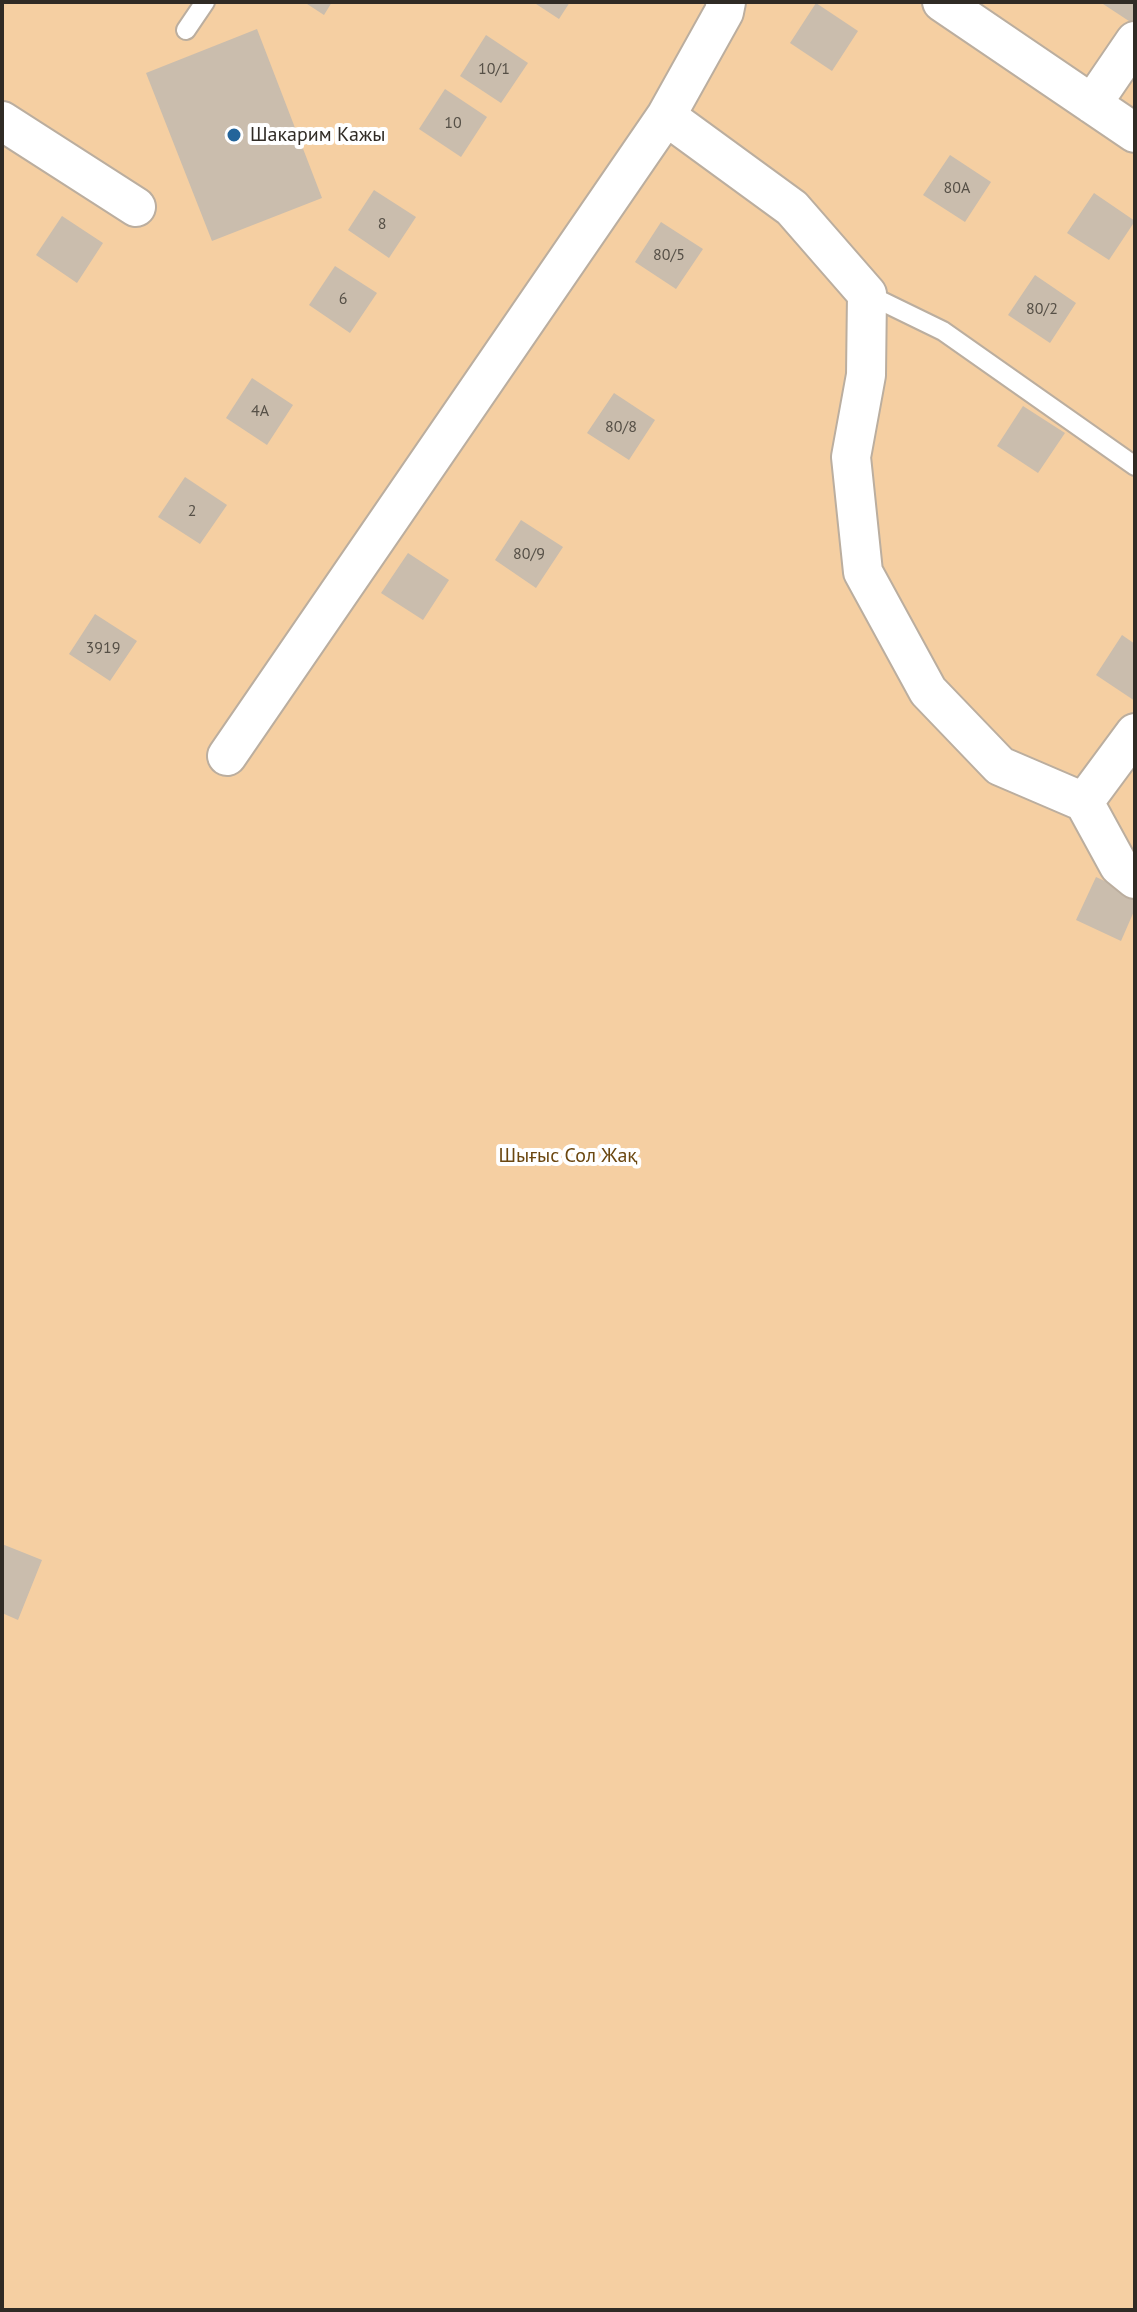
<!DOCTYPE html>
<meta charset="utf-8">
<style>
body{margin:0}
#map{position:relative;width:1137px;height:2312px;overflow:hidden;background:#fff4e7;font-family:"PT Sans",sans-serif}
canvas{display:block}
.frame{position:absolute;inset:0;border:4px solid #302b25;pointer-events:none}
</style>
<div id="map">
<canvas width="1137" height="2312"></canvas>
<div class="frame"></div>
</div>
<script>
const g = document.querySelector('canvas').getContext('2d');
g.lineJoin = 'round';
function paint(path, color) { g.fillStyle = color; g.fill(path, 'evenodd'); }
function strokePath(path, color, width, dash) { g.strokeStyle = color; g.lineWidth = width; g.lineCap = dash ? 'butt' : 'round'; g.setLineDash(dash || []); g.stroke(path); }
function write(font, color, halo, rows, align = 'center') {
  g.font = font + ' "PT Sans",sans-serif'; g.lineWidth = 8; g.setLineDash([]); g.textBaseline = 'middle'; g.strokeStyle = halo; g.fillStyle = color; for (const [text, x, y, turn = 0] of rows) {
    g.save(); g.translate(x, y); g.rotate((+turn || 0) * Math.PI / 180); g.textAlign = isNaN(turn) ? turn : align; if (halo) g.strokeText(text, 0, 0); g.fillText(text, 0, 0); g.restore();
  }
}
const green = new Path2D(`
 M2,2H1135V2310H2Z`);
const building = new Path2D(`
 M304,2H332L324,15Z
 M533,2H570L559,19Z
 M1100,2H1135V25Z
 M816,3L858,31L832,71L790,43Z
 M257,29L322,198L212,241L146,73Z
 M486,35L528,63L501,103L460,76Z
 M445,89L487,117L461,157L419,129Z
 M950,155L991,182L965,222L923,195Z
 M374,190L416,217L389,258L348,230Z
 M1094,193L1135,221L1109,260L1067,233Z
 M62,216L103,243L77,283L36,255Z
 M661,222L703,249L676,289L635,262Z
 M335,266L377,293L350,333L309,305Z
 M1035,275L1076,303L1050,343L1008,315Z
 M252,378L293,405L267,445L226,418Z
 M614,393L655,420L629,460L587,433Z
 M1023,406L1065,433L1038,473L997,446Z
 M185,477L227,505L200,544L158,517Z
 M521,520L563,547L536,588L495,560Z
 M408,553L449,580L423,620L381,593Z
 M95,614L137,641L110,681L69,654Z
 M1122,635L1135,644V701L1096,675Z
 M1096,877L1135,895V909L1121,941L1076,920Z
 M2,1544L42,1560L18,1620L2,1613Z`);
const lane = new Path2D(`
 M186,30L205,2
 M867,294L943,331L1135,466`);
const street = new Path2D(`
 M942,2L1135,133
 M1092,104L1135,41
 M666,116L792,208L867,294L866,375L851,457L863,572L928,691L1000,766L1084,802
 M2,121L136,207
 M1135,733L1084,802L1119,866L1135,879
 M227,756L666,116L724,12L726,2`);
const markers = [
 [234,135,8,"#23649a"]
];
const numberNames = [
 ["10/1",494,69],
 ["10",453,123],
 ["80А",957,188],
 ["8",382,224],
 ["80/5",669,255],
 ["6",343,299],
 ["80/2",1042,309],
 ["4А",260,411],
 ["80/8",621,427],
 ["2",192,511],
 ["80/9",529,554],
 ["3919",103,648]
];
const poiNames = [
 ["Шакарим Кажы",250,135]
];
const parkNames = [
 ["Шығыс Сол Жақ",568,1156]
];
paint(green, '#f5cfa2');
paint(building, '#cabdad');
strokePath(lane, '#bbae9f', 22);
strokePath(street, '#bbae9f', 42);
strokePath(lane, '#fff', 18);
strokePath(street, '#fff', 38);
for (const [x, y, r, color] of markers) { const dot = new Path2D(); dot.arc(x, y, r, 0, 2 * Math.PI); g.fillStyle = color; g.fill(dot); strokePath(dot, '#fff', 3); }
write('16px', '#565047', null, numberNames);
write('20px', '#302b25', '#fff', poiNames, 'left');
write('20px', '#6b4710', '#fff', parkNames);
</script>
